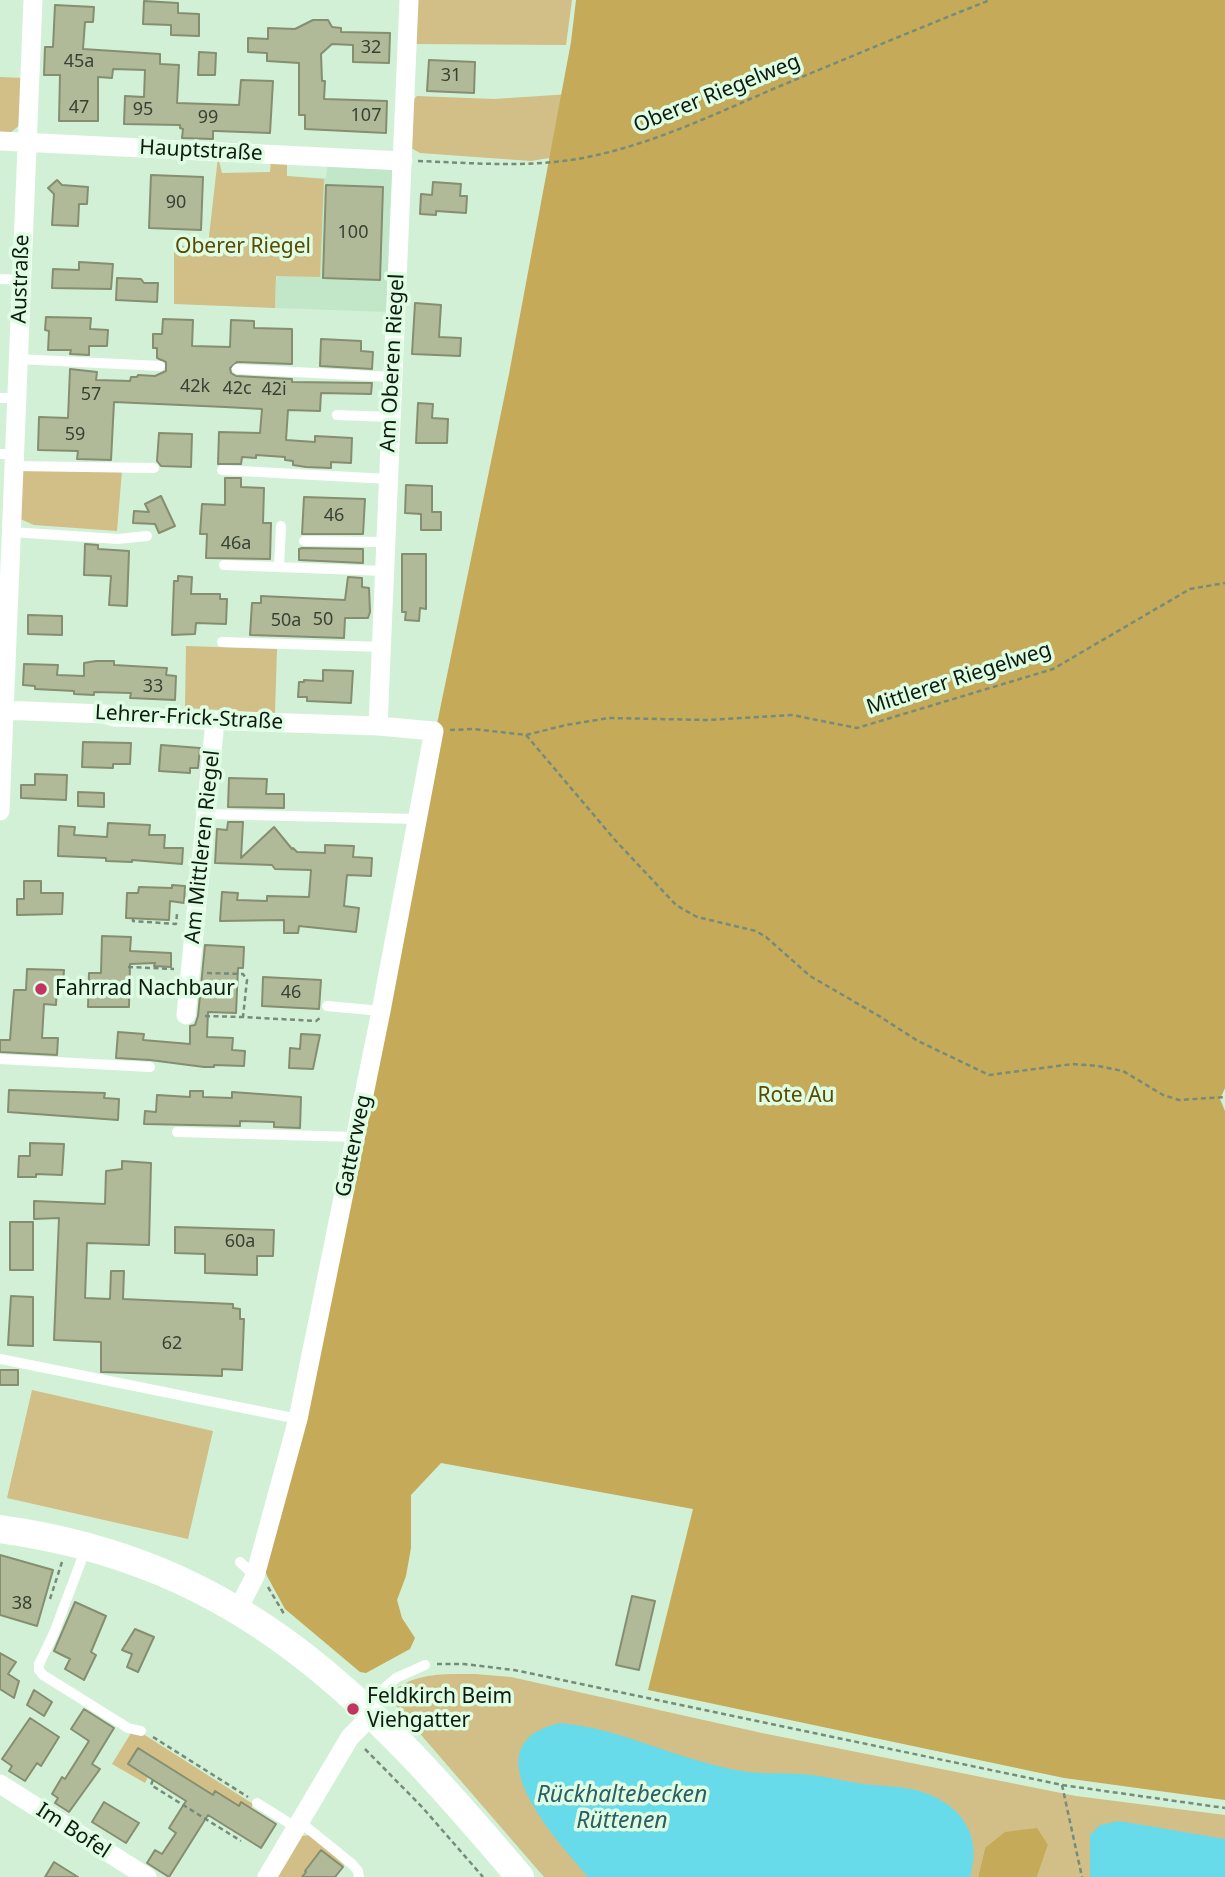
<!DOCTYPE html>
<meta charset="utf-8">
<style>
body{margin:0}
canvas{display:block;background:#d1f0d6}
</style>
<canvas width="1225" height="1877"></canvas>
<script>
const g = document.querySelector('canvas').getContext('2d');
g.lineJoin = 'round';
function paint(path, color) { g.fillStyle = color; g.fill(path, 'evenodd'); }
function strokePath(path, color, width, dash) { g.strokeStyle = color; g.lineWidth = width; g.lineCap = dash ? 'butt' : 'round'; g.setLineDash(dash || []); g.stroke(path); }
function write(font, color, halo, rows, align = 'center') {
  g.font = font + ' "Noto Sans",sans-serif'; g.lineWidth = 7; g.setLineDash([]); g.textBaseline = 'middle'; g.strokeStyle = halo; g.fillStyle = color; for (const [text, x, y, turn = 0] of rows) {
    g.save(); g.translate(x, y); g.rotate((+turn || 0) * Math.PI / 180); g.textAlign = isNaN(turn) ? turn : align; if (halo) g.strokeText(text, 0, 0); g.fillText(text, 0, 0); g.restore();
  }
}
const built = new Path2D(`
 M328,162L393,168L388,312L275,308L281,178L286,176L326,178Z`);
const green = new Path2D(`
 M414,0H572L566,45L413,44Z
 M0,77L25,78L22,123L9,134L0,133Z
 M570,94L561,156L531,161L420,153L411,148V102L417,96L494,99Z
 M218,157L222,173L270,172L271,159H287V176L324,179L320,277L276,276L275,308L174,304V246L208,245Z
 M20,469L122,471L117,531L34,525L18,518Z
 M186,646L277,649L275,713L185,708Z
 M32,1390L213,1431L188,1539L7,1498Z
 M475,1674L511,1677L762,1733L1076,1796L1225,1815V1877H1037L1048,1845L985,1848L978,1877H544L390,1699L391,1693C414,1672 445,1674 475,1674Z
 M131,1733L143,1734L253,1804L251,1808L241,1802L226,1826L213,1817V1795L139,1748L148,1777L145,1783L112,1764Z
 M311,1835L344,1865L343,1867L321,1850L302,1877H275L301,1836Z`);
const forest = new Path2D(`
 M576,0H1225V1088L1220,1099L1225,1111V1800L1064,1778L648,1690L693,1509L441,1463L411,1495V1548L406,1576L397,1600L402,1618L415,1638L410,1649L366,1673L360,1672L285,1609L267,1576L264,1565L509,374L571,42Z
 M1037,1828L1048,1845L1037,1877H978L985,1848L1005,1832Z`);
const water = new Path2D(`
 M561,1723C622,1729 676,1759 736,1770C756,1774 779,1773 800,1774C821,1775 842,1781 863,1784C880,1786 899,1786 916,1790C959,1802 983,1832 970,1877H588C557,1840 465,1743 561,1723Z
 M1119,1821L1225,1839V1877H1090V1835L1100,1825Z`);
const building = new Path2D(`
 M144,1L178,3V13L199,14V36L171,35V25L143,24Z
 M55,5L94,7L93,22H85L83,49L160,54V64L179,65L177,103L239,105L241,80L273,81L270,133L216,131H213V139L182,138L183,129L180,128V125L124,124L125,96L144,97L145,70L113,69L112,78L98,77V121H59L60,75H44L45,47H53Z
 M313,20H328L332,27L341,28V32L390,33L389,63L353,62V45L332,44L321,54L322,81H325L324,99L387,101L386,133L305,129V115H299V63L267,61V53L248,52V38L268,39V28L295,29Z
 M199,52L216,53L215,75H198Z
 M429,60L475,62L474,93L427,91Z
 M151,175L203,177L201,230L149,228Z
 M57,180L62,185L88,187L87,204H79L78,226L52,225L54,194L48,188Z
 M433,182L461,184L460,196H467L466,213L436,211V215L420,214L421,194L432,195Z
 M326,185L383,187L380,280L323,278Z
 M79,262L113,264L111,289L52,288L53,269L79,270Z
 M117,278L141,279L144,283H158L157,302L116,300Z
 M415,303L441,305L439,337L461,338L460,356L412,354Z
 M46,317L91,318L90,329L108,330L107,346H89V355L70,354L71,350H48L49,331L45,330Z
 M163,319L193,320L192,346L230,347L231,320L254,321V328L292,329V364L237,362L230,368L231,373L236,376L292,379V382L372,383L371,394L321,393L320,411L288,410L286,440L315,442V436L352,438L351,463L331,462V468L306,467L293,465V461L285,460V457L256,455V458L242,457L241,464H218L219,432L260,433L262,409L225,407L114,402L111,460L77,459L78,451L38,450L39,417L68,418L70,369L97,372L96,380L130,381L131,377H137L138,375L155,376L166,371V362L157,358V348H153V334H162Z
 M321,339L361,341V351L373,352L372,369L320,366Z
 M418,403L433,404L432,418L448,419L447,443H416Z
 M159,433L192,434L191,467L161,466L157,461Z
 M225,478H241V487L264,488L263,523H271L270,559L206,558L207,534H200L202,504L225,505Z
 M406,485L432,486V512H441V530H421V514L405,513Z
 M161,496L175,526L159,533L155,524L133,523L134,511L149,512L145,504Z
 M304,497L365,499L363,534H302Z
 M85,544L98,545V549L129,551L127,606L109,605L111,576L84,575Z
 M302,548L363,549V563L299,560V549Z
 M402,554H426V609L420,608L419,621L405,620L406,612H402Z
 M178,576L192,577L191,594H220V599H227L226,624L196,623L195,634L172,635L174,581H178Z
 M348,577L362,578V587L369,588L370,612L368,618H345L344,638L250,635L252,603H261V596L345,600Z
 M28,615L62,616V635L28,634Z
 M96,661H114V665L167,668L166,675L176,676L175,700L130,698L131,693L94,692V695L74,694V691L35,689V686L23,685L24,664L58,665L57,675L84,676V663Z
 M323,670L353,671L351,703L307,701V697H298L299,682H304V680L323,681Z
 M83,742L131,743L130,764H113V768L82,767Z
 M161,745L200,748L198,768H190V773L159,771Z
 M35,774L67,775L66,800L21,798V785H35Z
 M229,778L267,779L266,794H284V808L228,807Z
 M78,792L104,793V807L78,806Z
 M228,822H243L241,858L274,827L292,849L293,848L297,852L325,853V845L354,846L353,857L372,858L371,876L347,875L344,906L359,908L356,932L299,926L298,933H284V920L220,921L222,892L238,893L237,900L267,901V896L309,897L311,870L275,869L272,865L215,863L217,829L227,830Z
 M108,823L150,825L149,835H165L164,848H183L182,864L132,860V862L106,861V858L58,856L59,826L75,827L74,835L107,837Z
 M24,881H41V893H63L62,914L17,915V899H24Z
 M172,885L185,886L184,903L170,901L169,920L126,918L127,893H138L139,887L172,888Z
 M102,936L131,937L130,951L171,953V967L154,966L155,963L130,964L129,1007H88L89,973H101Z
 M205,945L244,947L243,968H238L236,1013L208,1012L207,1037L233,1038L232,1050L245,1051L244,1066L214,1065V1067H204L150,1060L116,1058L118,1032L144,1034L143,1040L190,1044V1026L195,1025L198,1016Z
 M27,969L64,970L63,984H57L56,1005L44,1004L42,1038H58L57,1055L0,1052V1040H10L14,990H26Z
 M263,977L321,980L319,1009L262,1006Z
 M301,1034L320,1035L313,1069L289,1068L290,1048L300,1049Z
 M9,1090L105,1093L104,1098L119,1099L118,1120L8,1112Z
 M190,1091H203V1097L232,1098V1092L301,1097L300,1128L274,1127V1122L240,1121V1126L144,1124L145,1111L156,1112L157,1095L190,1097Z
 M30,1143L64,1144L62,1175L36,1174V1177H18L19,1156H30Z
 M122,1161L151,1163L149,1245L87,1243L85,1298L110,1299L111,1271H124L123,1299L233,1304V1308L240,1309V1319H244L242,1370L222,1369V1376L101,1372V1342L54,1340L59,1218L34,1219V1201L105,1204L106,1171L122,1169Z
 M10,1222H33V1270H10Z
 M175,1227L274,1230L273,1256H257V1275L205,1273V1254L175,1253Z
 M11,1296L33,1297V1346L8,1345Z
 M0,1370H18V1385H0Z
 M0,1555L53,1570L37,1626L0,1615Z
 M632,1596L655,1601L639,1670L616,1665Z
 M75,1602L106,1616L91,1652L96,1655L84,1680L65,1669L70,1659L54,1651Z
 M135,1629L154,1637L138,1672L127,1667L132,1654L122,1650Z
 M0,1653L16,1662L8,1674L19,1681L14,1698L0,1689Z
 M34,1690L52,1702L44,1716L27,1705Z
 M84,1709L114,1728L92,1764L100,1769L69,1812L55,1803L58,1798L52,1794L62,1777L65,1779L89,1741L71,1729Z
 M30,1718L59,1737L41,1766L37,1763L25,1781L9,1771L12,1766L2,1759Z
 M138,1748L213,1795L215,1791L239,1806L241,1802L276,1824L261,1848L208,1815L169,1877L147,1863L155,1850L162,1854L176,1833L169,1828L186,1801L128,1764Z
 M104,1802L139,1823L126,1843L92,1822Z
 M321,1850L343,1867L335,1877H302L306,1872L305,1871Z
 M54,1862L78,1877H45Z`);
const path = new Path2D(`
 M418,161C474,163 528,168 583,158C650,145 711,116 773,89C845,59 917,29 990,0
 M450,730L474,729L526,735L566,725L609,718L709,720L792,715L857,728L1053,669L1190,589L1225,583
 M526,735L615,840L676,905L697,917L756,931L766,937L810,976L879,1016L918,1041L989,1075L1073,1064L1098,1066L1123,1071L1163,1095L1179,1100L1225,1097
 M133,918V921L176,924L177,914
 M128,967L174,969
 M207,973L243,974L247,980L243,1017L316,1021L320,1018
 M205,1016L243,1017
 M268,1587L284,1614
 M50,1599L62,1562
 M437,1664H464L514,1670L1062,1785L1225,1808
 M153,1737L248,1797
 M365,1749L423,1808L483,1877
 M153,1780L151,1785L241,1841
 M1062,1785L1082,1877`);
const service = new Path2D(`
 M0,279L21,280
 M18,359L160,366
 M237,369L392,377
 M0,398H16
 M337,415L390,417
 M0,454H14
 M13,466L154,468
 M222,470L388,479
 M11,532L118,539L147,536
 M304,541L386,542
 M224,565L384,571
 M279,567L281,526
 M222,642L382,647
 M206,814L417,819
 M327,1006L381,1011
 M0,1059L150,1067
 M177,1132L355,1137
 M0,1359L298,1419
 M86,1548L54,1633L39,1664V1670L43,1675L128,1728L141,1731
 M240,1562L255,1576
 M365,1705L396,1678L425,1665
 M257,1803L297,1828
 M300,1822L352,1864L358,1871L359,1877`);
const minor = new Path2D(`
 M0,141L403,161
 M0,710L105,714L114,717L378,726L434,731L381,1011L298,1419L255,1576L238,1609
 M378,726L409,0
 M0,811L33,0
 M186,1015L215,721
 M0,1784L147,1877
 M267,1877L350,1737L372,1715`);
const secondary = new Path2D(`
 M0,1529C242,1562 370,1700 520,1877`);
const markers = [
 [41,989,7,"#c23461"],
 [353,1709,7,"#c23461"]
];
const numberNames = [
 ["32",371,48],
 ["45a",79,62],
 ["31",451,76],
 ["47",79,108],
 ["95",143,110],
 ["107",366,116],
 ["99",208,118],
 ["90",176,203],
 ["100",353,233],
 ["42k",195,387],
 ["42c",237,389],
 ["42i",274,390],
 ["57",91,395],
 ["59",75,435],
 ["46",334,516],
 ["46a",236,544],
 ["50",323,620],
 ["50a",286,621],
 ["33",153,687],
 ["46",291,993],
 ["60a",240,1242],
 ["62",172,1344],
 ["38",22,1604]
];
const streetNames = [
 ["Oberer Riegelweg",717,94,-22],
 ["Hauptstraße",201,151,3],
 ["Austraße",21,279,-88],
 ["Am Oberen Riegel",393,363,-87],
 ["Mittlerer Riegelweg",959,679,-18],
 ["Lehrer-Frick-Straße",189,718,3],
 ["Am Mittleren Riegel",203,847,-84],
 ["Gatterweg",354,1146,-78],
 ["Im Bofel",73,1831,33]
];
const parkNames = [
 ["Oberer Riegel",243,247],
 ["Rote Au",796,1096]
];
const poiNames = [
 ["Fahrrad Nachbaur",55,989],
 ["Feldkirch Beim",367,1697],
 ["Viehgatter",367,1721]
];
const waterNames = [
 ["Rückhaltebecken",622,1795],
 ["Rüttenen",622,1821]
];
paint(built, '#c2e7c8');
paint(green, '#d1bf87');
paint(forest, '#c4aa59');
paint(water, '#68dbea');
paint(building, '#b0ba99');
strokePath(building, '#858e6f', 2);
strokePath(path, '#768b79', 2.5, [5, 3.5]);
strokePath(service, '#fff', 10);
strokePath(minor, '#fff', 19);
strokePath(secondary, '#fff', 28);
for (const [x, y, r, color] of markers) { const dot = new Path2D(); dot.arc(x, y, r, 0, 2 * Math.PI); g.fillStyle = color; g.fill(dot); strokePath(dot, '#defde3', 2.5); }
write('18px', '#374233', null, numberNames);
write('21px', '#0f1a11', '#defde3', streetNames);
write('21px', '#5b4905', '#defde3', parkNames);
write('21px', '#0f1a11', '#defde3', poiNames, 'left');
write('italic 23px', '#2c5e65', '#defde3', waterNames);
</script>
